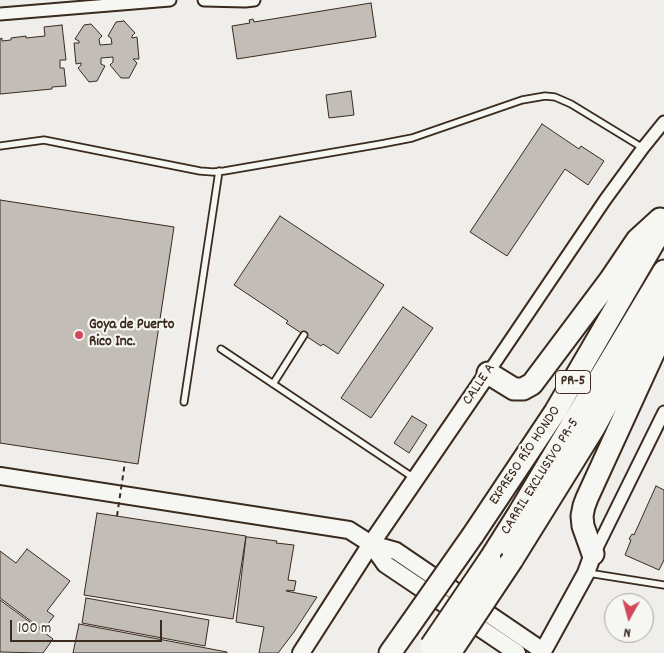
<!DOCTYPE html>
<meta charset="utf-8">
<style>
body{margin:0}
#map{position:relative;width:664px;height:653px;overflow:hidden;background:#efeeea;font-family:Dekko,sans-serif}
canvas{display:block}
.north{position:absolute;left:604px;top:593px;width:50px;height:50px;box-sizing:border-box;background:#f6f6f2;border:1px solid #aba49d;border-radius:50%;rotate:187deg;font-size:14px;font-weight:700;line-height:20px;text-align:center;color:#3b2a1e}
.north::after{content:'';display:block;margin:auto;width:18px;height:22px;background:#d1495b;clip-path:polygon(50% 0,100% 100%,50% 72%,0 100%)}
.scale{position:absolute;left:10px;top:620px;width:152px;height:22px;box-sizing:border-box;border:2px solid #3b2a1e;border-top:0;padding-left:6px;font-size:15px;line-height:18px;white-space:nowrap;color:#3b2a1e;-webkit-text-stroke:4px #f6f6f2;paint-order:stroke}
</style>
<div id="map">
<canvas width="664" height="653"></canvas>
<div class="north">N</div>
<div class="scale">100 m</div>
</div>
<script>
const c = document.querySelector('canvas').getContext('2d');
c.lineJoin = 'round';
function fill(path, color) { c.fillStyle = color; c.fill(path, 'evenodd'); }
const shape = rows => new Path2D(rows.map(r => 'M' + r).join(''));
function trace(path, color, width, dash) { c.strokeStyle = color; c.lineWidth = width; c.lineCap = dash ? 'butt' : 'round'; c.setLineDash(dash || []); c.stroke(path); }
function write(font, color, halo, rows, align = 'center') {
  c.font = font + ' Dekko,sans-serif'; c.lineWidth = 4.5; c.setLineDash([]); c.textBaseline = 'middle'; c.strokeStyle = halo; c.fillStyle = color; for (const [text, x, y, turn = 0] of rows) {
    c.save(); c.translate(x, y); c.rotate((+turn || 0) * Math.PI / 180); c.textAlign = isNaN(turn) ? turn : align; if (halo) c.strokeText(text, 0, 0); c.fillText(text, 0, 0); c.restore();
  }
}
const building = shape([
 [371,3,376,37,237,59,232,26,250,23,249,20,253,19,254,22,371,3],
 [124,21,135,33,132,36,132,38,137,37,139,59,133,59,137,63,129,78,121,78,110,65,113,62,113,57,101,58,101,64,105,66,97,81,89,82,78,68,81,65,81,63,76,64,74,43,79,43,79,41,75,39,84,25,91,24,102,36,99,39,100,45,112,44,111,38,108,36,116,22,124,21],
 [62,25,66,60,60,60,60,68,64,68,66,86,52,87,52,89,0,94,0,39,2,38,2,41,11,40,11,38,26,36,26,38,45,36,44,27,62,25],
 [351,91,354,115,329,118,326,95,351,91],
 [542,124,579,149,581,146,604,161,588,185,565,169,507,256,470,232,542,124],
 [0,200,174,227,138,464,0,443,0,200],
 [280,216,384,285,338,354,323,344,321,346,286,323,288,321,234,285,280,216],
 [403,307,433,328,371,418,341,398,403,307],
 [412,416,427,425,409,453,394,443,412,416],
 [656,486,664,490,664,560,659,570,625,555,631,540,629,539,632,534,634,535,656,486],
 [97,513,246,536,233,619,84,595,97,513],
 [246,537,248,537,277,541,276,543,294,545,288,580,296,581,294,591,287,590,286,591,317,597,294,632,278,653,259,653,264,627,236,622,246,537],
 [27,549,70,581,47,611,54,616,43,630,0,598,0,551,16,563,27,549],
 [86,598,209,620,205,646,82,623,86,598],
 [0,600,53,639,43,653,0,652,0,600],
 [79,624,227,652,227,653,73,653,79,624]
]);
const lane = shape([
 [0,146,44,140,200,171,213,172,224,171,381,144,412,138,522,100,545,96,555,97,571,104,643,148],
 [221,349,414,478],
 [273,384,304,335],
 [184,402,219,171],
 [588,573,664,585]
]);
const street = shape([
 [204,0,245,1,254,0],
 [0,14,170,0],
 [488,373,605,200,643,148,664,122],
 [594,554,664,412]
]);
const secondary = shape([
 [0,476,349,530,371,544,396,551,543,651],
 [371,544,385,564,517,653],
 [301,653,371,544,488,373],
 [542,653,586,573,593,554]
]);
const highway = shape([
 [488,373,514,389,523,389,532,384,610,280,637,240,660,219],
 [473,535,555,412,664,225],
 [593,554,583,526,582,516,584,506,587,498,664,330],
 [490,559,519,513,664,271],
 [512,560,594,428,664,300],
 [390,653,407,629]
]);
const pathBridge = shape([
 [117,516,125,462]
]);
const highwayBridge = shape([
 [407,629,473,535],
 [431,646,490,559],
 [450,653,512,560]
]);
const markers = [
 [79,335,5,"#d1495b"]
];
const shields = [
 [573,382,35]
];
const shieldNames = [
 ["PR-5",573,382]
];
const poiNames = [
 ["Goya de Puerto",89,326],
 ["Rico Inc.",89,343]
];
const streetNames = [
 ["CALLE A",480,385,-56],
 ["EXPRESO RÍO HONDO",526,456,-56],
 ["CARRIL EXCLUSIVO PR-5",541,477,-58]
];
fill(building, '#c2bdb7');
trace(building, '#3b2a1e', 1);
trace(lane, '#3b2a1e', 9);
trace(street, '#3b2a1e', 15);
trace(secondary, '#3b2a1e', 20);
trace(highway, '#3b2a1e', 25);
trace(lane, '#f6f6f2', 5.5);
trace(street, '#f6f6f2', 11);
trace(secondary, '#f6f6f2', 16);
trace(highway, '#f6f6f2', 21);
trace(highwayBridge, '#3b2a1e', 25, []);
trace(pathBridge, '#3b2a1e', 2, [5, 4]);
trace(highwayBridge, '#f6f6f2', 21);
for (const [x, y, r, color] of markers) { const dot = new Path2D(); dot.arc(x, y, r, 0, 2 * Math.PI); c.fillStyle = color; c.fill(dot); trace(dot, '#f6f6f2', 2); }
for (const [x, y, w] of shields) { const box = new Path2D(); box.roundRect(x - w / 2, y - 11.5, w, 23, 4); c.fillStyle = '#f6f6f2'; c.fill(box); trace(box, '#3b2a1e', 1); }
write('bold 14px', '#3b2a1e', null, shieldNames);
write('bold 15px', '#3b2a1e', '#f6f6f2', poiNames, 'left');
write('15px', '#3b2a1e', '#f6f6f2', streetNames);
</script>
